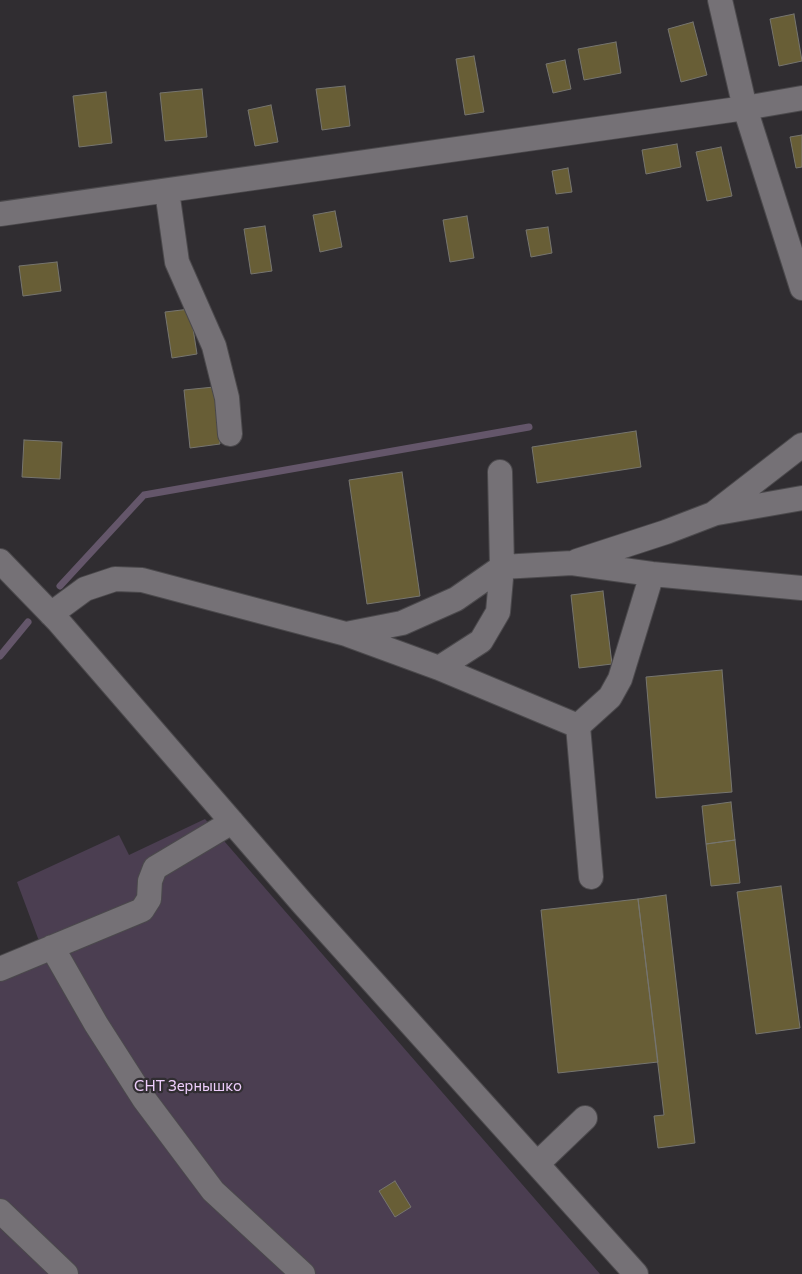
<!DOCTYPE html>
<meta charset="utf-8">
<style>
body{margin:0}
canvas{display:block;background:#302d31}
</style>
<canvas width="802" height="1274"></canvas>
<script>
const c = document.querySelector('canvas').getContext('2d');
c.lineJoin = 'round';
function fill(path, color) { c.fillStyle = color; c.fill(path, 'evenodd'); }
const shape = rows => new Path2D(rows.map(r => 'M' + r).join(''));
function trace(path, color, width, dash) { c.strokeStyle = color; c.lineWidth = width; c.lineCap = dash ? 'butt' : 'round'; c.setLineDash(dash || []); c.stroke(path); }
function write(font, color, halo, rows, align = 'center') {
  c.font = font + ' Commissioner,sans-serif'; c.lineWidth = 4.5; c.setLineDash([]); c.textBaseline = 'middle'; c.strokeStyle = halo; c.fillStyle = color; for (const [text, x, y, turn = 0] of rows) {
    c.save(); c.translate(x, y); c.rotate((+turn || 0) * Math.PI / 180); c.textAlign = isNaN(turn) ? turn : align; if (halo) c.strokeText(text, 0, 0); c.fillText(text, 0, 0); c.restore();
  }
}
const green = shape([
 [205,819,600,1274,0,1274,0,957,39,941,17,882,119,835,129,855]
]);
const stream = shape([
 [60,586,144,495,529,427],
 [0,656,28,622]
]);
const building = shape([
 [794,14,802,61,779,66,770,19,794,14],
 [693,22,707,75,681,82,668,29,693,22],
 [616,42,621,73,584,80,578,49,616,42],
 [474,56,484,112,465,115,456,59,474,56],
 [565,60,571,89,553,93,546,64,565,60],
 [345,86,350,126,322,130,316,89,345,86],
 [202,89,207,137,165,141,160,93,202,89],
 [106,92,112,143,79,147,73,96,106,92],
 [271,105,278,142,255,146,248,110,271,105],
 [802,135,802,167,796,168,790,137,802,135],
 [677,144,681,167,646,174,642,150,677,144],
 [721,147,732,196,707,201,696,152,721,147],
 [568,168,572,192,556,194,552,171,568,168],
 [335,211,342,247,320,252,313,215,335,211],
 [467,216,474,258,450,262,443,220,467,216],
 [265,226,272,271,251,274,244,229,265,226],
 [548,227,552,253,531,257,526,230,548,227],
 [57,262,61,291,23,296,19,266,57,262],
 [190,309,197,354,172,358,165,312,190,309],
 [214,387,220,444,190,448,184,390,214,387],
 [636,431,641,467,537,483,532,447,636,431],
 [24,440,62,442,60,479,22,477,24,440],
 [402,472,420,596,367,604,349,480,402,472],
 [603,591,612,664,579,668,571,595,603,591],
 [722,670,732,792,656,798,646,677,722,670],
 [731,802,735,840,706,844,702,806,731,802],
 [735,840,740,883,711,886,706,844,735,840],
 [781,886,800,1028,756,1034,737,892,781,886],
 [666,895,695,1143,658,1148,654,1116,664,1115,638,899,666,895],
 [638,899,658,1062,558,1073,541,910,638,899],
 [395,1181,411,1207,395,1217,379,1191,395,1181]
]);
const minor = shape([
 [720,0,745,108,802,288],
 [167,191,177,262,214,346,227,398,230,434],
 [0,214,745,108,802,98],
 [717,513,802,498],
 [0,561,58,621,303,904,636,1274],
 [577,561,666,532,713,514,802,445],
 [51,614,85,589,115,579,142,580,346,634,439,668,578,726],
 [346,634,402,623,456,599,502,567,500,472],
 [439,668,481,641,498,612,502,567,572,563,652,574,802,588],
 [578,726,610,697,620,679,652,574],
 [578,726,591,877],
 [52,947,96,1024,144,1099,213,1191,303,1274],
 [0,969,142,910,149,899,150,881,155,868,232,822],
 [537,1164,585,1118],
 [0,1211,66,1274]
]);
const parkNames = [
 ["СНТ Зернышко",188,1086]
];
fill(green, '#4b3e51');
trace(stream, '#64566a', 7);
fill(building, '#685e36');
trace(building, '#76756f', 1);
trace(minor, '#4b494c', 26);
trace(minor, '#757176', 24);
write('15px', '#eecefc', '#302d31', parkNames);
</script>
